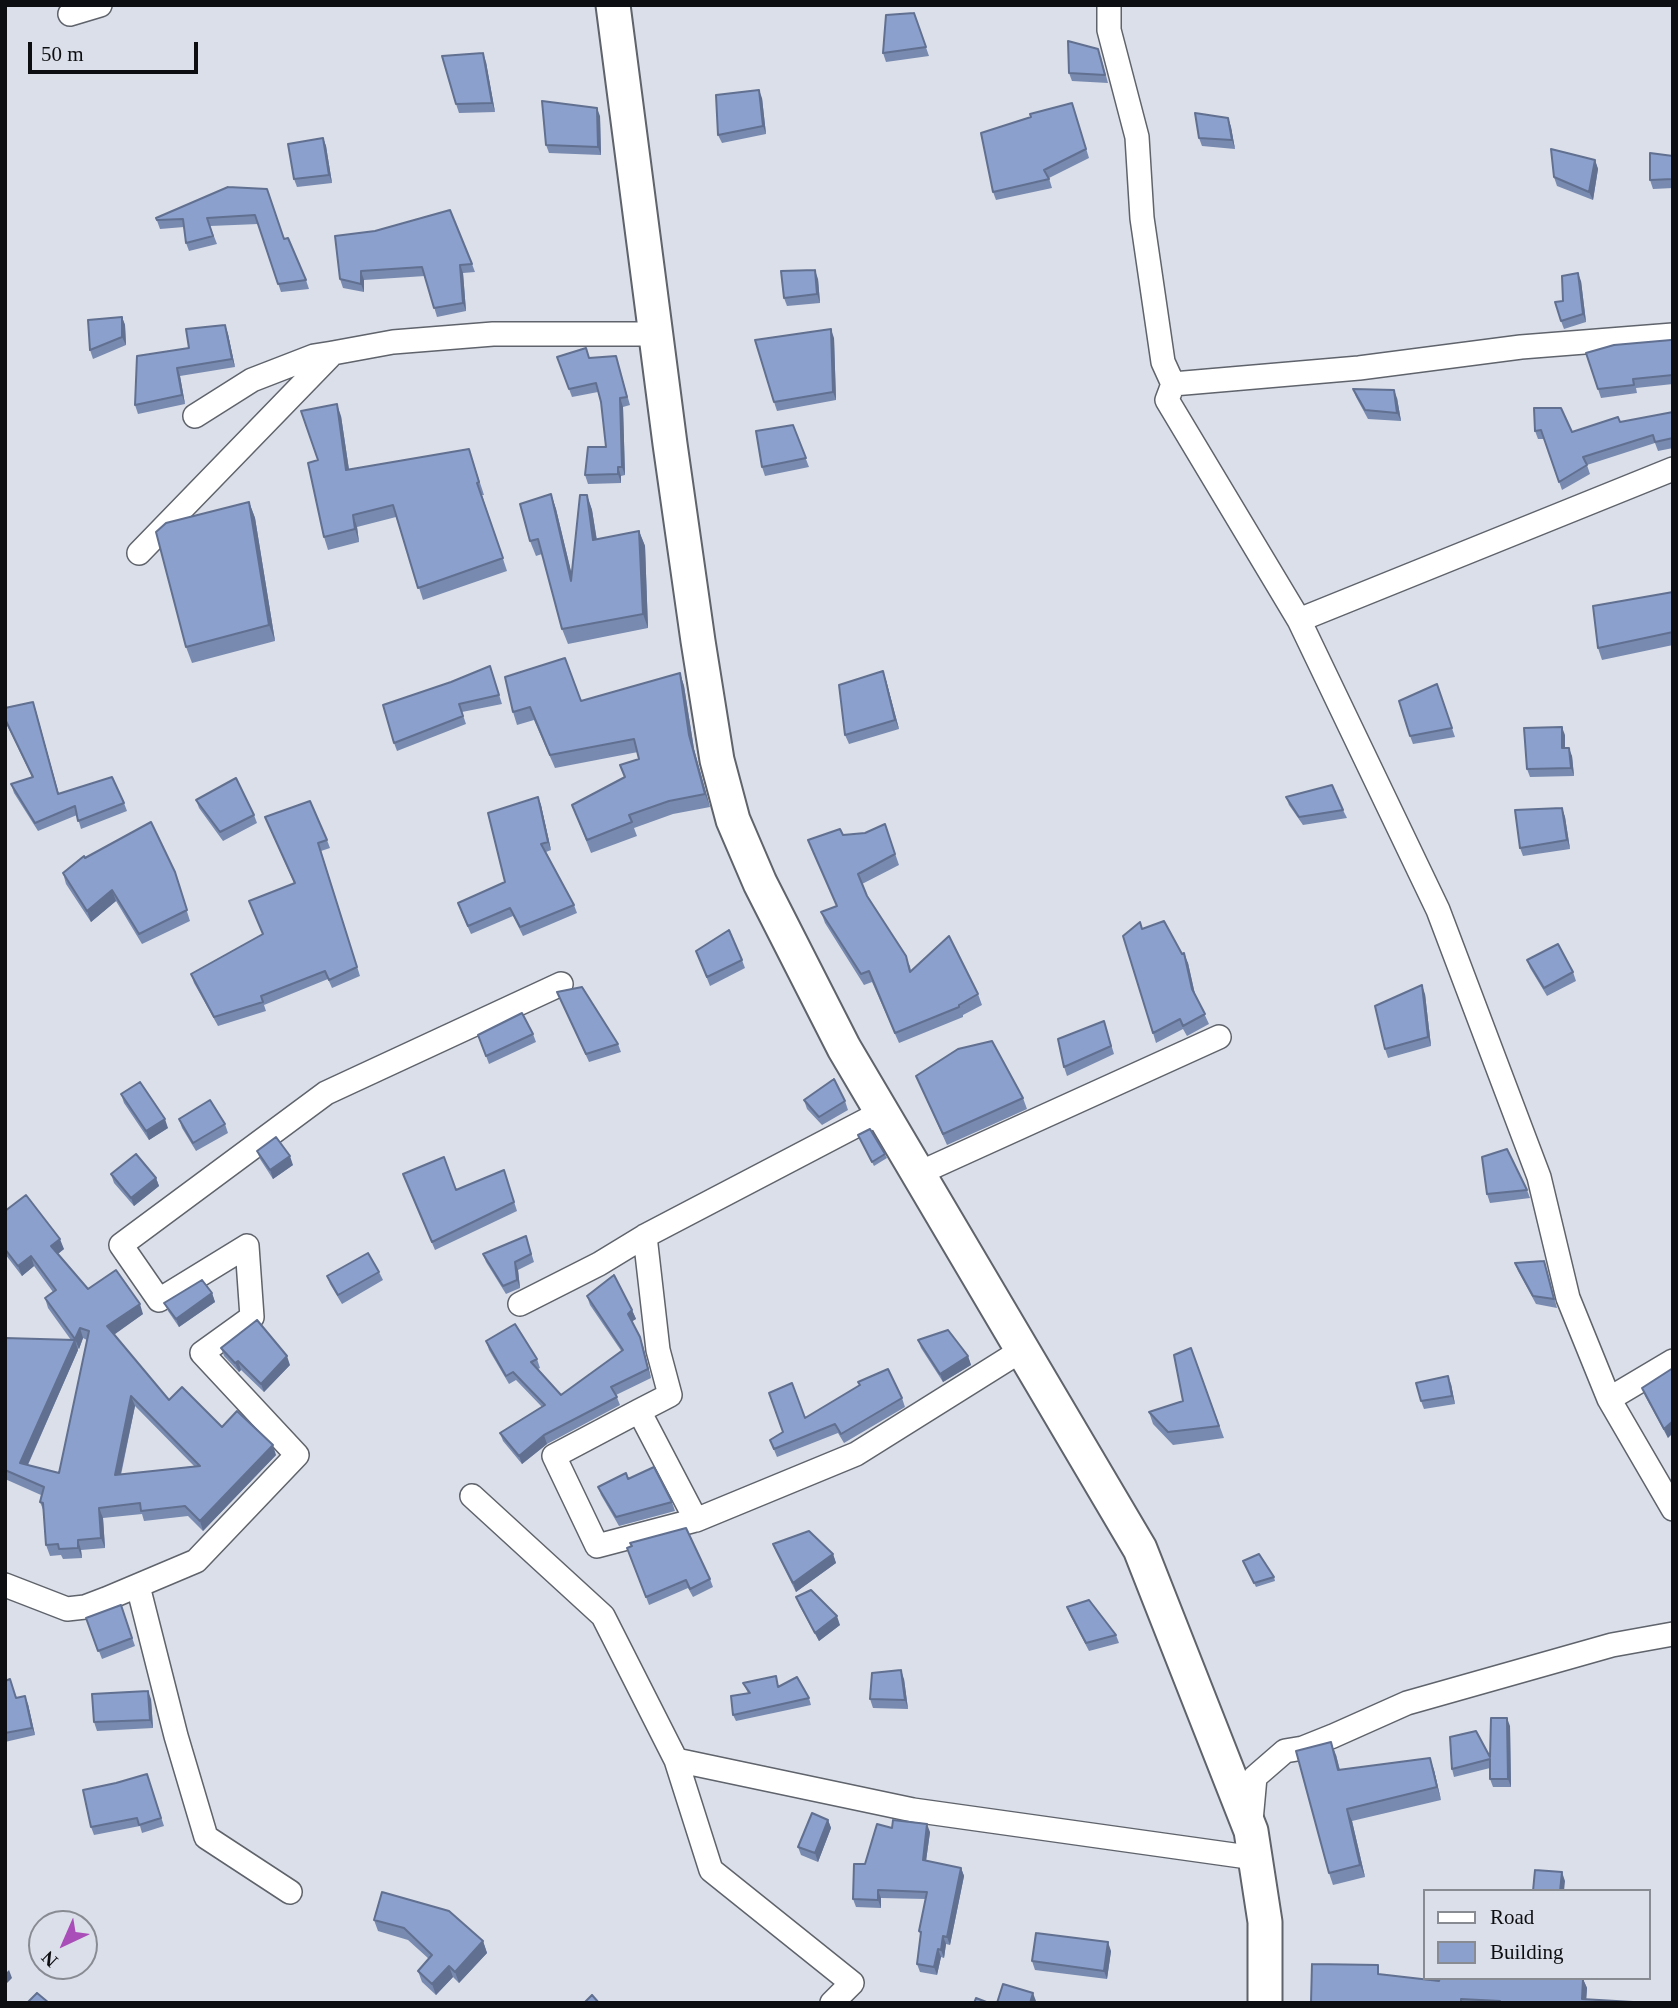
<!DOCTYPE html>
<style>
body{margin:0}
#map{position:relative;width:1678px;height:2008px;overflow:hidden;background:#dbdfe9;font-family:Georgia,serif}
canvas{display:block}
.frame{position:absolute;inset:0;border:7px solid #0d0e11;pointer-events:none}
.legend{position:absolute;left:1423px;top:1889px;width:228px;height:91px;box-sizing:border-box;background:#dbdfe9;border:2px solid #898b93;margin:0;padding:9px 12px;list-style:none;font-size:21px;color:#0d0e11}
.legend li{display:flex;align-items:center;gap:14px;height:35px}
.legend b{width:35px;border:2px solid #898b93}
.north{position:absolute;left:28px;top:1910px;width:70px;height:70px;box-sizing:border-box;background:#dbdfe9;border:2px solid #898b93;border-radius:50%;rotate:224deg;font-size:19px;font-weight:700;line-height:28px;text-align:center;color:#0d0e11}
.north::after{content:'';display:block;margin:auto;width:24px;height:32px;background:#a94eb9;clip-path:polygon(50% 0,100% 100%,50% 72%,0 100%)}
.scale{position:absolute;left:28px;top:42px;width:170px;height:32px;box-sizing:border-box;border:4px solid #0d0e11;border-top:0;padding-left:9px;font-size:21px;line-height:24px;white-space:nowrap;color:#0d0e11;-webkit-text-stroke:5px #dbdfe9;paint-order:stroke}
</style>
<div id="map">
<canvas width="1678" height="2008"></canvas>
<div class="frame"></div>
<ul class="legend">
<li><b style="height:9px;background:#fff"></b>Road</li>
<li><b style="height:19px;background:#8ba0cd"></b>Building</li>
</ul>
<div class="north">N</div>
<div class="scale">50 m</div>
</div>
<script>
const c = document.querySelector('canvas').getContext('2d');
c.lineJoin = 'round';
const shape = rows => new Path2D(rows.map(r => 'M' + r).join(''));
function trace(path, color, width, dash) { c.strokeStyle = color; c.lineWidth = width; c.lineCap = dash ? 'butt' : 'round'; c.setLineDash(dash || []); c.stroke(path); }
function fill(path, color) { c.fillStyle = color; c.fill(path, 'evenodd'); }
const street = shape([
 [1109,5,1109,30,1137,137,1142,218,1163,362,1173,384,1167,400,1299,620,1438,910,1539,1177,1568,1298,1609,1399,1673,1509],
 [70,14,100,5],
 [1173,384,1359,368,1521,347,1673,335],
 [195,416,252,380,314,356,333,353,393,342,493,334,656,334],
 [139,553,333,353],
 [1299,620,1673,469],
 [916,1169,926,1170,1219,1037],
 [520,1304,599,1264,645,1236,882,1112],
 [1609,1399,1673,1361],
 [639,1411,696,1520,597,1546,554,1456,639,1411,670,1395,658,1350,645,1236],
 [472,1496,603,1616,676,1760,913,1810,1255,1858],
 [696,1520,856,1454,1022,1350],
 [5,1585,67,1609,85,1607,106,1599,196,1561,297,1455,202,1353,252,1317,247,1246,159,1300,121,1245,326,1093,561,984],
 [138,1586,176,1736,206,1837,290,1892],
 [676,1760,711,1870,852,1983,832,2003],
 [1251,1821,1255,1777,1285,1751,1303,1748,1333,1736,1407,1703,1612,1645,1673,1634]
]);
const secondary = shape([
 [613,5,670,444,698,641,717,760,733,820,760,883,844,1048,1140,1549,1251,1831,1265,1922,1265,2003]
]);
const wall = shape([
 [914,13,929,56,886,62,883,53],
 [1101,57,1108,83,1072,81,1069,73],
 [486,62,495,112,459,113,456,104],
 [762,98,766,134,722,143,718,135],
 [1072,103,1089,158,1049,178,1052,188,996,200,993,192],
 [600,116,601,155,549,153,546,145],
 [1228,118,1231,127,1235,149,1202,146,1199,138],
 [323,138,326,146,332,183,297,187,294,179],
 [1673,156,1673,188,1653,189,1650,180],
 [1595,160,1598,169,1593,200,1557,186,1554,177],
 [228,187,284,238,306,280,309,289,281,292,258,224,210,226,217,244,189,251,186,243,184,227,160,229,156,218],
 [335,236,472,264,475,272,463,273,466,311,437,317,425,276,364,280,364,292,343,288,340,279],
 [818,279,820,303,787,306,784,298],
 [1581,281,1586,322,1564,329,1561,321,1563,301],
 [122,317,125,325,126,345,93,359,90,350],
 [225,325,228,334,235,367,180,376,185,404,138,414,135,405,189,348],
 [834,338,836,400,777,411,774,402],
 [1671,340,1673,340,1673,384,1636,388,1637,393,1601,398,1586,353],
 [616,356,630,405,623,407,625,475,621,476,621,483,588,484,585,475,606,447,601,402,598,392,572,397,557,357,590,358],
 [1353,389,1397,398,1401,421,1368,419,1356,397],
 [1534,408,1572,432,1673,412,1673,448,1658,451,1655,443,1587,465,1590,474,1562,490,1544,439,1538,439,1535,431],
 [341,416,349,470,469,449,484,495,482,495,507,571,423,600,396,517,357,527,359,542,328,550,324,537,318,460],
 [793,425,809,467,765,476,762,467],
 [551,494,556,509,572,576,587,495,592,510,597,540,639,531,645,546,648,628,568,644,562,629,542,554,536,556,530,541],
 [249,502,255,518,275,641,192,663,186,647],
 [1673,592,1673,645,1602,660,1598,648],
 [490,666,502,704,462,712,466,724,397,751,394,743,451,682],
 [680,673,684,686,694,749,710,807,673,814,634,828,637,836,591,853,572,805,625,777,639,759,638,752,555,768,534,720,517,725,513,712,505,677,581,701],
 [886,680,899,729,849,744,845,735],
 [1437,684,1455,737,1413,744,1410,736],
 [33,702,59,794,124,803,127,811,81,829,77,815,38,831,14,793,11,784,32,777,5,721,5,708],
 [1565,735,1565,748,1572,756,1574,776,1530,777,1527,769],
 [538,797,541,805,551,850,546,852,574,905,577,913,523,936,513,916,471,934,461,912,505,882],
 [1286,797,1343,810,1347,818,1303,825,1289,805],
 [196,800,254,815,257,823,223,841,199,808],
 [1562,808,1565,817,1570,849,1523,856,1520,848],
 [265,817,327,840,330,848,321,851,360,976,332,988,328,979,264,1005,266,1011,218,1026,194,983,191,974,263,935,294,883],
 [885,824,899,865,862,884,867,896,910,966,911,971,978,994,982,1005,963,1015,963,1017,899,1043,872,982,864,985,825,923,821,912,837,906,808,840,865,833],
 [85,858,178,883,190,921,142,944,116,901,91,922,66,884,63,873],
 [1142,929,1182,954,1188,963,1195,994,1209,1024,1187,1036,1183,1029,1156,1043,1153,1033],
 [696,951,742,960,745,968,710,986],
 [1527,960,1573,972,1576,981,1547,996,1530,968],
 [557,992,618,1044,621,1052,589,1062],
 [1425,994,1431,1046,1388,1058,1385,1049],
 [1104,1021,1114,1054,1067,1076,1064,1067],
 [533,1034,536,1042,489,1064,478,1035],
 [916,1076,1023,1098,1027,1109,947,1145],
 [121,1094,168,1128,149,1140,124,1103],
 [804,1100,845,1101,848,1110,822,1125,807,1109],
 [179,1119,225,1124,228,1133,196,1151,182,1128],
 [858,1135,885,1154,887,1158,874,1166],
 [257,1151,293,1165,273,1179,260,1159],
 [504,1170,517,1211,435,1250,406,1182,456,1190],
 [111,1174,156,1178,159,1186,134,1206,114,1183],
 [1527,1190,1530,1198,1490,1203,1487,1194],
 [5,1211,64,1249,58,1254,88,1289,143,1314,114,1334,169,1400,276,1455,203,1531,188,1516,144,1521,142,1514,103,1518,105,1548,81,1550,82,1558,63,1559,61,1555,50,1556,46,1545,44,1512,40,1502,41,1495,5,1479,5,1338,71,1340,48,1308,45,1298,53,1292,34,1266,22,1276,5,1254],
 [83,1338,87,1340,59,1473,28,1465,78,1350,78,1348,79,1349],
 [135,1406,194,1466,121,1475],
 [526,1236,534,1262,518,1270,520,1288,506,1294,486,1262,483,1254],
 [1515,1263,1547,1270,1557,1308,1536,1304,1518,1271],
 [379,1272,383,1280,342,1304,330,1284,327,1276],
 [212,1293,215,1302,179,1327,168,1311,164,1303],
 [587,1296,632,1310,636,1319,632,1321,643,1346,651,1378,616,1395,620,1405,547,1444,522,1464,503,1441,500,1433,542,1407,516,1380,509,1384,489,1350,486,1341,537,1359,540,1368,538,1369,561,1395,622,1352,590,1305],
 [918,1340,968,1356,971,1365,943,1382,921,1348],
 [221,1348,290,1365,264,1392,241,1370,239,1372,224,1356],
 [1191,1348,1224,1438,1173,1445,1153,1424,1149,1412,1183,1401],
 [1673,1368,1668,1438,1645,1396,1642,1388],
 [1451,1384,1455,1404,1424,1409,1421,1401],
 [902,1398,905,1407,844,1443,838,1433,777,1457,770,1440,805,1418],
 [628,1479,672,1502,675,1511,619,1526,601,1495,598,1487],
 [630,1543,710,1579,713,1587,693,1597,688,1588,649,1605,627,1548,632,1546],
 [773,1544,833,1554,836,1563,796,1592,776,1552],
 [1243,1561,1274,1577,1275,1581,1256,1587],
 [796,1597,840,1625,819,1641,799,1605],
 [121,1605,135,1646,102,1659,86,1618],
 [1067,1607,1116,1635,1119,1643,1089,1651,1070,1615],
 [904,1679,908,1709,873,1708,870,1699],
 [5,1681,17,1698,28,1704,35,1735,5,1742],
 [743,1683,779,1686,809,1698,811,1705,736,1721,733,1715,748,1693],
 [151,1699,153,1728,97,1731,94,1722],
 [1510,1726,1511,1787,1493,1787,1490,1779,1490,1768,1454,1777,1452,1769,1490,1757],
 [1336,1755,1340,1770,1434,1770,1441,1800,1352,1821,1365,1877,1333,1885,1329,1873],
 [147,1774,164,1826,142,1833,140,1826,94,1835,91,1827,116,1783],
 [828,1820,831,1828,818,1862,801,1855,798,1847],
 [892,1828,930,1832,926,1861,961,1868,964,1876,950,1945,946,1944,944,1958,941,1957,937,1975,920,1972,917,1964,921,1936,919,1931,926,1899,881,1898,881,1908,856,1907,853,1899,865,1864],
 [374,1920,483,1941,487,1953,459,1983,453,1977,436,1995,422,1982,418,1971,429,1959,408,1940,378,1931],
 [1111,1951,1107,1979,1035,1970,1032,1961],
 [1382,1975,1439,1981,1583,1979,1587,1988,1586,2000,1650,2003,1311,2003]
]);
const shadedWall = shape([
 [483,53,486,62,495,112,492,103],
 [759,90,762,98,766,134,763,126],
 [597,108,600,116,601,155,598,147],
 [1228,118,1231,127,1235,149,1232,140],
 [323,138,326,146,332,183,329,175],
 [1595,160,1598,169,1593,200,1589,192],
 [460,265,463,273,466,311,463,303],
 [815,270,818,279,820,303,817,294],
 [361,271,364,280,364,292,361,284],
 [1578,273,1581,281,1586,322,1583,314],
 [122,317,125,325,126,345,122,337],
 [225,325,228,334,235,367,232,359],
 [831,329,834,338,836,400,833,392],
 [177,368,180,376,185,404,182,395],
 [1394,390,1397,398,1401,421,1397,413],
 [620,398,623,407,625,475,622,467],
 [337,404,341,416,351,483,346,470],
 [618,467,621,476,621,483,618,474],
 [551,494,556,509,577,596,571,581],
 [587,495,592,510,599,555,593,540],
 [249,502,255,518,275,641,269,625],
 [353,515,357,527,359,542,355,529],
 [639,531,645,546,648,628,643,614],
 [883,671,886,680,899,729,895,720],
 [680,673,684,686,694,749,710,807,705,794,689,735],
 [33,702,36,711,61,803,58,794],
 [1562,727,1565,735,1565,756,1562,748],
 [1569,748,1572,756,1574,776,1571,768],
 [538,797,541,805,551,850,548,842],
 [1562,808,1565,817,1570,849,1567,840],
 [112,890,116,901,91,922,87,911],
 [1184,953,1188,963,1196,999,1192,989],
 [1422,985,1425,994,1431,1046,1428,1037],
 [165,1119,168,1128,149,1140,146,1131],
 [290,1156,293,1165,273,1179,270,1170],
 [156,1178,159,1186,134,1206,131,1198],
 [60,1239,64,1249,55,1256,51,1246],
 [31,1256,34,1266,22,1276,18,1266],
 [515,1262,518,1270,520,1288,517,1280],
 [212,1293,215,1302,179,1327,176,1319],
 [140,1304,143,1314,111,1337,107,1326],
 [632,1310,636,1319,631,1322,628,1314],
 [80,1328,83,1338,79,1349,75,1339],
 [640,1337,643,1346,651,1378,648,1369],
 [75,1340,78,1350,24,1473,20,1463],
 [287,1356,290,1365,264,1392,261,1384],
 [968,1356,971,1365,943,1382,940,1374],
 [238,1361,241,1370,239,1372,235,1363],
 [1448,1376,1451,1384,1455,1404,1452,1396],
 [131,1396,135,1406,118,1486,115,1475],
 [1673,1421,1673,1433,1668,1438,1664,1429],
 [544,1435,547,1444,522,1464,519,1456],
 [273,1445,276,1455,203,1531,200,1521],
 [99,1508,103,1518,105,1548,101,1538],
 [78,1540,81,1550,82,1558,78,1548],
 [833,1554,836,1563,796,1592,793,1583],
 [837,1616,840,1625,819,1641,815,1633],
 [901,1670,904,1679,908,1709,905,1700],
 [148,1691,151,1699,153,1728,150,1720],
 [25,1696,28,1704,35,1735,32,1728],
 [1507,1718,1510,1726,1511,1787,1508,1779],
 [1331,1742,1336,1755,1343,1783,1338,1770],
 [1430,1758,1434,1770,1441,1800,1437,1787],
 [1347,1809,1352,1821,1365,1877,1360,1865],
 [828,1820,831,1828,818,1862,815,1853],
 [927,1824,930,1832,925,1868,923,1860],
 [961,1868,964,1876,950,1945,947,1937],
 [1562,1872,1565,1881,1564,1891,1560,1891],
 [878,1890,881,1898,881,1908,878,1900],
 [943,1936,946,1944,944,1958,941,1950],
 [483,1941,487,1953,459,1983,455,1972],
 [1108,1942,1111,1951,1107,1979,1104,1971],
 [938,1949,941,1957,937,1975,934,1967],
 [449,1966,453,1977,436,1995,432,1984],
 [9,1970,12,1978,5,1985,5,1974],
 [1583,1979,1587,1988,1586,2003,1582,1999],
 [1033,1993,1036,2001,1035,2003,1030,2003]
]);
const building = shape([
 [914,13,926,47,883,53,886,15,914,13],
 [1068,41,1098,49,1105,75,1069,73,1068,41],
 [483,53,492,103,456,104,442,56,483,53],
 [759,90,763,126,718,135,716,95,759,90],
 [542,101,597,108,598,147,546,145,542,101],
 [1072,103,1086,149,1044,170,1049,179,993,192,981,133,1031,117,1030,114,1072,103],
 [1195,113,1228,118,1232,140,1199,138,1195,113],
 [323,138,329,175,294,179,288,144,323,138],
 [1551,149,1595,160,1589,192,1554,177,1551,149],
 [1650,153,1673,156,1673,179,1650,180,1650,153],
 [228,187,267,189,284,239,288,238,306,280,278,284,255,215,207,218,213,236,186,243,183,219,157,220,156,218,228,187],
 [450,210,472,264,460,265,463,303,434,308,422,267,361,271,361,284,340,279,335,236,375,231,450,210],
 [815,270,817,294,784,298,781,271,815,270],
 [1578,273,1583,314,1561,321,1555,302,1563,301,1562,276,1578,273],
 [122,317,122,337,90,350,88,320,122,317],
 [225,325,232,359,177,368,182,395,135,405,137,356,189,348,186,329,225,325],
 [831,329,833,392,774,402,755,340,831,329],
 [1671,340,1673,340,1673,375,1633,379,1634,385,1598,389,1586,353,1614,345,1671,340],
 [586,348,589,358,616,356,627,397,620,398,622,467,618,467,618,474,585,475,588,447,606,447,601,402,596,383,569,389,557,357,586,348],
 [1353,389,1394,390,1397,413,1365,410,1353,389],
 [337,404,346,470,469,449,479,482,477,483,503,558,418,588,393,505,353,515,355,529,324,537,308,463,318,460,301,411,337,404],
 [1534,408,1561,408,1572,432,1618,417,1620,422,1673,412,1673,438,1655,442,1653,435,1583,457,1587,465,1559,482,1541,430,1535,431,1534,408],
 [793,425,806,458,762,467,756,431,793,425],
 [551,494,571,581,580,495,587,495,593,540,639,531,643,614,562,629,538,539,530,541,520,504,551,494],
 [249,502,269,625,186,647,156,532,166,523,249,502],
 [1673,592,1673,632,1598,648,1593,606,1673,592],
 [565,658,581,701,680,673,689,735,705,794,669,801,629,815,632,822,587,840,572,805,625,777,620,765,639,759,634,739,550,755,530,707,513,712,505,677,565,658],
 [490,666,499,695,459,704,463,716,394,743,383,705,451,682,490,666],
 [883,671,895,720,845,735,839,685,883,671],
 [1437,684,1452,728,1410,736,1399,701,1437,684],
 [33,702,58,794,112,777,124,803,78,821,75,806,35,823,11,784,33,777,5,719,5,708,33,702],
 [1562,727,1562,748,1569,748,1571,768,1527,769,1524,728,1562,727],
 [236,778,254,815,220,832,196,800,236,778],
 [1332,785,1343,810,1299,817,1286,797,1332,785],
 [538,797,548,842,541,844,574,905,520,927,510,908,468,926,458,903,505,882,488,813,538,797],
 [310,801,327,840,318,843,357,967,329,980,325,971,261,996,263,1002,214,1017,191,974,263,934,249,901,295,883,265,817,310,801],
 [1562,808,1567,840,1520,848,1515,810,1562,808],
 [151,822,175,872,187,910,139,934,112,890,87,911,63,873,84,856,85,858,151,822],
 [885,824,895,854,858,874,867,896,906,956,910,972,949,936,978,994,959,1005,959,1007,895,1033,869,971,861,974,821,912,837,906,808,840,840,829,843,835,865,833,885,824],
 [1164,921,1182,954,1184,953,1192,989,1205,1014,1183,1026,1180,1019,1153,1033,1123,936,1140,922,1142,929,1164,921],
 [729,930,742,960,707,977,696,951,729,930],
 [1558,944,1573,972,1544,988,1527,960,1558,944],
 [1422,985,1428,1037,1385,1049,1375,1006,1422,985],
 [582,987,618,1044,586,1054,557,992,582,987],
 [522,1013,533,1034,486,1056,478,1035,522,1013],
 [1104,1021,1111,1046,1064,1067,1058,1039,1104,1021],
 [992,1041,1023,1098,943,1134,916,1076,958,1049,992,1041],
 [834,1079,845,1101,819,1117,804,1100,834,1079],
 [140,1082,165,1119,146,1131,121,1094,140,1082],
 [210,1100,225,1124,193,1143,179,1119,210,1100],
 [870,1129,885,1154,872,1162,858,1135,870,1129],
 [276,1137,290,1156,270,1170,257,1151,276,1137],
 [1507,1149,1527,1190,1487,1194,1482,1157,1507,1149],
 [136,1154,156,1178,131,1198,111,1174,136,1154],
 [444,1157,456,1190,504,1170,514,1202,432,1242,403,1174,444,1157],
 [26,1195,60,1239,51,1246,88,1289,116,1270,140,1304,107,1326,169,1400,182,1387,222,1427,237,1411,273,1445,200,1521,185,1506,141,1511,140,1503,99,1508,101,1538,78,1540,78,1548,59,1549,58,1544,46,1545,43,1503,40,1502,44,1487,5,1470,5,1338,75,1340,20,1463,59,1473,89,1331,80,1328,75,1339,45,1298,56,1290,31,1256,18,1266,5,1249,5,1211,26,1195],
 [131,1396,200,1466,115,1475,131,1396],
 [526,1236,531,1254,515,1262,517,1280,503,1286,483,1254,526,1236],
 [368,1253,379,1272,338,1295,327,1276,368,1253],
 [1544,1261,1554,1299,1533,1296,1515,1263,1544,1261],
 [614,1275,632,1310,628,1314,640,1337,648,1369,611,1387,617,1397,544,1435,519,1456,500,1433,545,1405,513,1372,506,1376,486,1341,515,1324,537,1359,531,1362,561,1395,623,1350,587,1296,614,1275],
 [202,1280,212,1293,176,1319,164,1303,202,1280],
 [257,1320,287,1356,261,1384,238,1361,235,1363,221,1348,257,1320],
 [948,1330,968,1356,940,1374,918,1340,948,1330],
 [1191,1348,1219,1426,1168,1432,1149,1412,1183,1401,1174,1355,1191,1348],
 [1673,1368,1673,1421,1664,1429,1642,1388,1673,1368],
 [888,1369,902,1398,841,1434,835,1424,774,1449,770,1440,783,1432,769,1393,792,1383,805,1418,860,1385,858,1382,888,1369],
 [1448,1376,1452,1396,1421,1401,1416,1383,1448,1376],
 [654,1467,672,1502,616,1517,598,1487,626,1473,628,1479,654,1467],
 [686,1528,710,1579,690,1589,686,1580,646,1597,627,1548,632,1546,630,1543,686,1528],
 [809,1531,833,1554,793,1583,773,1544,809,1531],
 [1259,1554,1274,1577,1254,1583,1243,1561,1259,1554],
 [811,1590,837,1616,815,1633,796,1597,811,1590],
 [1089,1600,1116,1635,1086,1643,1067,1607,1089,1600],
 [121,1605,132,1638,98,1651,86,1618,121,1605],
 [901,1670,905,1700,870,1699,872,1673,901,1670],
 [776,1676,778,1687,797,1677,809,1698,733,1715,731,1696,750,1693,743,1683,776,1676],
 [10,1679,16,1698,25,1696,32,1728,5,1733,5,1681,10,1679],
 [148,1691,150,1720,94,1722,92,1694,148,1691],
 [1491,1718,1507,1718,1508,1779,1490,1779,1490,1759,1452,1769,1450,1737,1476,1731,1490,1757,1491,1718],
 [1331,1742,1338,1770,1430,1758,1437,1787,1347,1809,1360,1865,1329,1873,1296,1751,1331,1742],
 [147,1774,161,1818,139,1825,137,1818,91,1827,83,1790,116,1783,147,1774],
 [812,1813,828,1820,815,1853,798,1847,812,1813],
 [893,1820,927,1824,923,1860,961,1868,947,1937,943,1936,941,1950,938,1949,934,1967,917,1964,921,1932,919,1931,927,1892,878,1890,878,1900,853,1899,854,1864,865,1864,877,1824,892,1828,893,1820],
 [1535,1870,1562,1872,1560,1891,1533,1891,1535,1870],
 [382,1892,449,1911,483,1941,455,1972,449,1966,432,1984,418,1971,432,1955,404,1928,374,1920,382,1892],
 [1036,1933,1108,1942,1104,1971,1032,1961,1036,1933],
 [1312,1964,1378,1965,1378,1974,1439,1981,1440,1978,1583,1979,1582,1999,1650,2003,1500,2003,1500,2001,1461,1999,1461,2003,1311,2003,1312,1964],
 [1003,1984,1033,1993,1030,2003,997,2003,1003,1984],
 [37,1993,49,2003,27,2003,37,1993],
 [592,1995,599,2003,584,2003,592,1995],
 [976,1998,989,2003,974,2003,976,1998]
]);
trace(street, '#5f636b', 26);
trace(secondary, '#5f636b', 37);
trace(street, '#fff', 23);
trace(secondary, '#fff', 33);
fill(wall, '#788ab0');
fill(shadedWall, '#617090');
fill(building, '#8ba0cd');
trace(building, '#617090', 2);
</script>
